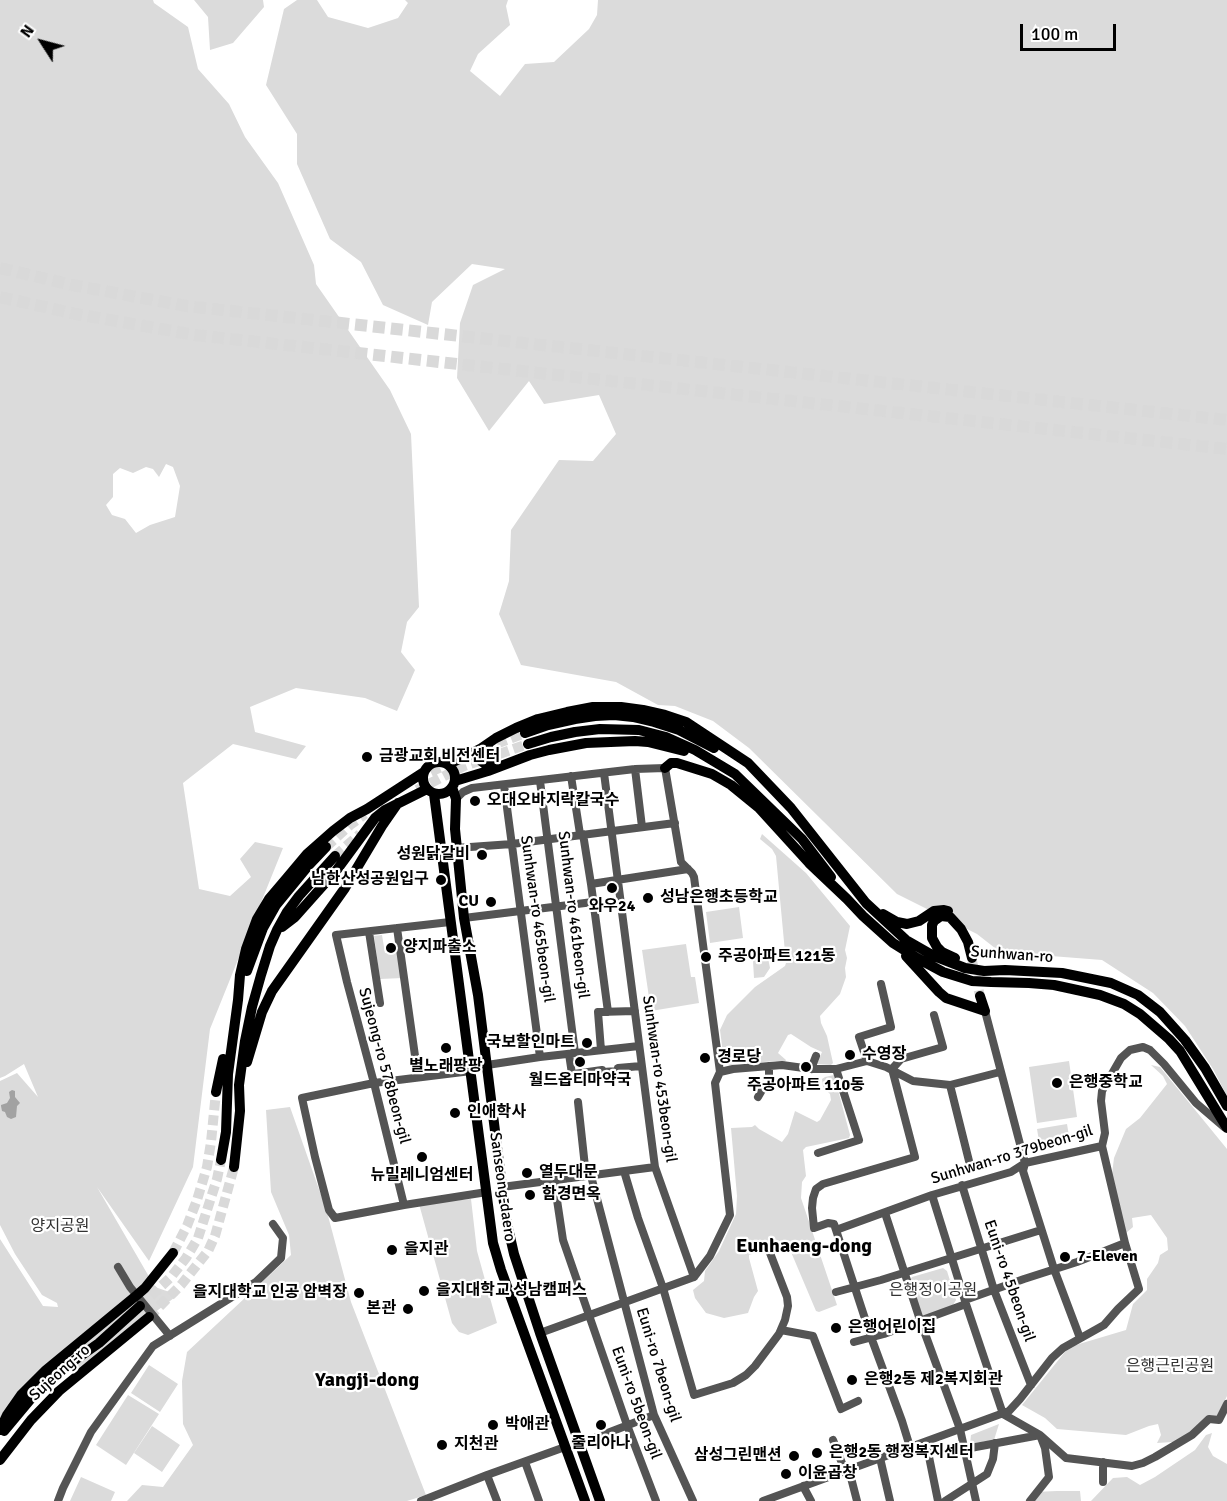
<!DOCTYPE html>
<meta charset="utf-8">
<style>
body{margin:0}
#map{position:relative;width:1227px;height:1501px;overflow:hidden;background:#fff;font-family:Signika,sans-serif}
canvas{display:block}
.north{position:absolute;left:12px;top:12px;width:60px;height:60px;-webkit-text-stroke:4px #fff;paint-order:stroke;rotate:306deg;font-size:16px;font-weight:700;line-height:24px;text-align:center;color:#000}
.north::after{content:'';display:block;margin:auto;width:21px;height:27px;background:#000;clip-path:polygon(50% 0,100% 100%,50% 72%,0 100%)}
.scale{position:absolute;left:1020px;top:24px;width:96px;height:27px;box-sizing:border-box;border:3px solid #000;border-top:0;padding-left:8px;font-size:18px;line-height:21px;white-space:nowrap;color:#000;-webkit-text-stroke:4px #fff;paint-order:stroke}
</style>
<div id="map">
<canvas width="1227" height="1501"></canvas>
<div class="north">N</div>
<div class="scale">100 m</div>
</div>
<script>
const c = document.querySelector('canvas').getContext('2d');
c.lineJoin = 'round';
function fill(path, color) { c.fillStyle = color; c.fill(path, 'evenodd'); }
const shape = rows => new Path2D(rows.map(r => 'M' + r).join(''));
function trace(path, color, width, dash) { c.strokeStyle = color; c.lineWidth = width; c.lineCap = dash ? 'butt' : 'round'; c.setLineDash(dash || []); c.stroke(path); }
function write(font, color, halo, rows, align = 'center') {
  c.font = font + ' Signika,"Noto Sans KR",sans-serif'; c.lineWidth = 4.5; c.setLineDash([]); c.textBaseline = 'middle'; c.strokeStyle = halo; c.fillStyle = color; for (const [text, x, y, turn = 0] of rows) {
    c.save(); c.translate(x, y); c.rotate((+turn || 0) * Math.PI / 180); c.textAlign = isNaN(turn) ? turn : align; if (halo) c.strokeText(text, 0, 0); c.fillText(text, 0, 0); c.restore();
  }
}
const green = shape([
 [0,0,153,0,154,3,188,27,198,69,229,104,245,137,278,183,314,265,316,284,390,390,411,434,419,607,407,622,401,652,415,670,397,711,365,698,296,688,250,707,255,732,306,746,296,759,233,744,183,783,199,889,230,896,251,877,240,859,255,842,283,848,210,1029,193,1167,149,1261,97,1187,155,1287,178,1295,78,1370,75,1360,0,1431,0,1239,43,1306,58,1307,57,1303,42,1295,15,1254,0,1225,0,1081,17,1073,38,1097,24,1064,5,1076,0,1078],
 [166,464,173,467,180,486,175,517,150,525,136,533,125,519,112,515,106,505,113,497,113,474,120,468,133,473,146,467,153,469,159,477],
 [194,0,263,0,264,7,233,43,210,50,208,17],
 [297,0,317,0,328,17,368,28,398,18,408,3,405,0,508,0,506,6,510,25,478,54,470,71,500,96,525,64,554,62,589,29,597,15,598,0,1227,0,1227,1096,1213,1069,1185,1026,1153,993,1102,960,1000,952,977,934,897,894,749,748,713,721,675,706,658,705,616,682,521,665,499,614,509,581,511,530,559,460,593,461,616,434,599,395,544,404,529,381,489,431,457,378,460,323,473,285,505,269,472,264,432,302,428,325,383,305,361,262,330,239,297,164,297,134,266,85,284,9],
 [762,834,806,873,850,926,845,950,847,958,845,968,846,977,840,994,820,1016,821,1023,827,1036,833,1063,831,1065,817,1064,822,1052,811,1047,791,1034,788,1035,778,1053,786,1060,785,1062,775,1061,729,1065,724,1061,720,1030,727,1015,755,987,785,966,786,963,776,856,772,849,760,839],
 [739,907,743,938,710,943,706,912],
 [382,935,385,953,399,952,403,978,380,979,374,936],
 [686,944,691,977,695,977,699,1003,651,1011,642,950],
 [767,953,770,968,764,977,754,978,753,961,758,955],
 [1069,1061,1077,1117,1037,1123,1029,1067],
 [1151,1065,1160,1067,1227,1149,1227,1396,1215,1422,1208,1420,1187,1441,1157,1443,1161,1435,1158,1424,1149,1426,1126,1435,1057,1429,1045,1418,1022,1405,1069,1347,1126,1330,1133,1304,1147,1290,1147,1279,1158,1263,1160,1255,1168,1250,1167,1238,1151,1215,1132,1218,1133,1227,1126,1233,1112,1174,1114,1158,1126,1129,1140,1118,1167,1084,1163,1076],
 [834,1075,850,1135,849,1138,806,1147,803,1150,806,1176,802,1182,801,1198,837,1305,819,1312,816,1311,791,1252,780,1252,774,1247,749,1255,749,1258,758,1291,754,1297,748,1313,724,1318,706,1313,695,1298,693,1290,704,1281,705,1271,719,1251,736,1214,737,1196,731,1128,752,1127,755,1125,759,1129,782,1142,788,1134,795,1111,817,1122,820,1120,831,1100,830,1094,823,1087,822,1079,825,1077],
 [290,1107,327,1212,351,1302,426,1495,407,1501,127,1501,142,1485,163,1487,193,1445,183,1424,182,1381,187,1352,291,1255,289,1235,271,1192,266,1110],
 [1067,1124,1069,1136,1039,1141,1037,1129],
 [471,1199,477,1251,497,1323,468,1335,459,1332,452,1323,419,1204],
 [943,1268,947,1271,956,1300,953,1305,920,1318,909,1282,912,1277],
 [149,1365,178,1384,160,1412,131,1393],
 [128,1395,159,1414,126,1465,96,1445],
 [999,1424,994,1440,970,1444,971,1435],
 [152,1426,180,1445,162,1472,134,1453],
 [1212,1433,1208,1447,1213,1456,1227,1464,1227,1501,1091,1501,1113,1478,1127,1477,1140,1485,1155,1477,1195,1450,1206,1435],
 [81,1477,115,1492,111,1501,70,1501],
 [1057,1491,1080,1491,1081,1501,1035,1501,1034,1492]
]);
const water = shape([
 [12,1090,15,1091,15,1097,20,1103,17,1106,16,1117,11,1119,7,1117,5,1112,2,1111,1,1106,1,1105,7,1103,10,1098,9,1092]
]);
const majorTunnel = shape([
 [483,749,525,733],
 [417,778,452,762],
 [417,790,464,766,528,744],
 [326,847,350,825,365,814],
 [335,856,360,834],
 [972,961,980,996],
 [173,1253,187,1226,197,1200,207,1167,211,1142,216,1092],
 [140,1306,171,1277,186,1258,198,1238,217,1179,221,1160],
 [149,1317,181,1285,208,1251,215,1236,234,1167]
]);
const highwayTunnel = shape([
 [0,268,72,285,186,306,1227,420],
 [0,297,76,314,195,335,1227,449]
]);
const minor = shape([
 [635,769,642,827],
 [604,773,655,1167,694,1277],
 [571,776,580,834],
 [540,781,575,1053],
 [504,785,540,1057],
 [456,799,463,792,472,788,635,769,665,768,681,862,692,873,694,877,720,1072,715,1083,730,1215,710,1256,694,1277],
 [583,834,591,884,608,1012],
 [456,848,512,844,675,823],
 [591,884,688,869],
 [464,918,593,902],
 [397,928,418,1077],
 [369,932,380,1003],
 [985,1011,1025,1163,1023,1171,1054,1269,1080,1338],
 [934,1015,943,1047,901,1059,892,1069,915,1157,823,1184,816,1189,813,1198,812,1208,814,1228,828,1223,834,1224,836,1230,932,1195,1011,1172,1025,1163,1102,1146,1105,1133,1101,1101,1102,1091,1121,1058,1130,1050,1143,1047,1150,1050,1164,1064,1196,1103,1224,1127],
 [601,1050,598,1012,635,1011],
 [569,1054,572,1074],
 [867,1061,859,1037,891,1027,881,984],
 [487,1065,540,1057,639,1046],
 [811,1069,816,1056],
 [471,1071,374,1083,302,1098,315,1157,329,1210,335,1218,404,1205,487,1192],
 [720,1072,733,1069,782,1065,811,1069,836,1069,867,1061,886,1067,913,1081,950,1085,1000,1072],
 [567,1075,602,1070,602,1072,619,1071,618,1068,641,1066],
 [950,1085,969,1161],
 [758,1097,769,1078,769,1066],
 [578,1102,586,1176],
 [818,1153,859,1140,836,1069],
 [624,1171,638,1218,663,1288,694,1395,733,1383,746,1375,755,1366,779,1334,785,1320,788,1306,787,1297,770,1253],
 [591,1176,654,1415,693,1501],
 [554,1180,563,1240,627,1425,656,1501],
 [962,1185,994,1290,1031,1385],
 [502,1187,655,1167],
 [932,1195,966,1304,1003,1414],
 [404,1205,374,1083,347,982,336,935,450,922],
 [885,1213,920,1320,960,1429,976,1501],
 [836,1230,871,1337,902,1421,910,1447],
 [118,1267,130,1287,170,1336],
 [836,1292,881,1280,1041,1230],
 [965,1300,1024,1279,1077,1262,1125,1243,1102,1146],
 [781,1330,813,1336,841,1409,858,1401],
 [540,1333,694,1277],
 [854,1342,884,1334,966,1304],
 [1003,1414,1040,1435,1066,1458,1132,1466,1143,1463,1155,1457,1192,1435,1209,1419,1219,1420,1227,1404],
 [833,1440,845,1471],
 [926,1442,938,1501],
 [579,1444,654,1415],
 [965,1449,1040,1435,1045,1448,1049,1477,1030,1501],
 [880,1458,890,1501],
 [525,1462,539,1501],
 [849,1470,857,1501],
 [487,1475,497,1501],
 [1103,1482,1103,1462],
 [803,1486,811,1501],
 [58,1501,63,1488,91,1432,153,1346,256,1282,281,1258,283,1238,273,1224],
 [421,1501,487,1475,565,1447],
 [763,1501,1009,1411,1020,1399,1052,1358,1063,1348,1104,1325,1118,1309,1139,1289,1125,1243],
 [945,1501,987,1474,993,1459,995,1443]
]);
const major = shape([
 [525,733,548,725,575,719,595,716,614,715,633,717,654,722,679,730,714,748],
 [528,744,551,737,575,732,600,729,639,730,666,737,695,750,735,774,802,839,831,877],
 [488,747,481,756,481,761,488,766,498,766],
 '423 778a16 16 0 1 1 32 0a16 16 0 1 1-32 0Z',
 [445,763,453,762,467,756,480,749,496,738,516,728,538,719,567,712,593,707,621,707,643,710,665,715,686,722,748,763,791,808,866,903,906,940,934,956,965,968,984,971,1005,970,1062,973,1111,983,1138,995,1160,1012,1185,1040,1205,1068,1227,1106],
 [665,768,671,763,677,763,712,774,731,785,758,807,809,863,847,899,863,916,893,943,917,958,943,972,972,981,991,982,1029,983,1054,985,1100,995,1124,1004,1140,1014,1169,1039,1180,1051,1227,1128],
 [455,781,488,771,530,755,549,750,586,743,635,741,648,742,684,751],
 [452,787,456,799,455,829,464,918,478,995,506,1219,514,1254,540,1333,600,1501],
 [434,794,493,1243,501,1270,585,1501],
 [883,914,897,922,907,924,919,921,934,911,944,910,948,911],
 [282,927,295,917,336,871,375,818,385,810,427,789],
 [906,956,939,992,946,998,985,1011],
 [955,958,942,952,937,947,932,938,932,925,934,921,941,916,950,917,961,929,968,942,972,958],
 [247,971,263,928,276,905,308,866,326,847],
 [980,996,985,1011],
 [247,1062,262,1012,272,991,345,888,382,826,398,803],
 [216,1092,223,1059],
 [221,1160,226,1132,228,1074,238,1000,240,975,246,949,257,919,269,899,286,879,307,854,333,831,350,818,367,809,424,772],
 [234,1167,240,1111,239,1085,245,1041,252,1007,261,975,270,946,277,930,287,912,299,896,335,856],
 [0,1430,7,1415,21,1395,46,1370,137,1295,145,1288,173,1253],
 [4,1431,39,1389,58,1372,99,1343,140,1306],
 [0,1460,31,1420,59,1391,149,1317]
]);
const markers = [
 [367,757,6,"#000"],
 [475,801,6,"#000"],
 [482,855,6,"#000"],
 [441,880,6,"#000"],
 [612,888,6,"#000"],
 [648,898,6,"#000"],
 [491,902,6,"#000"],
 [391,948,6,"#000"],
 [706,957,6,"#000"],
 [587,1043,6,"#000"],
 [446,1048,6,"#000"],
 [850,1055,6,"#000"],
 [705,1058,6,"#000"],
 [580,1062,6,"#000"],
 [806,1067,6,"#000"],
 [1057,1083,6,"#000"],
 [455,1113,6,"#000"],
 [422,1157,6,"#000"],
 [527,1173,6,"#000"],
 [530,1195,6,"#000"],
 [392,1250,6,"#000"],
 [1065,1257,6,"#000"],
 [424,1291,6,"#000"],
 [359,1293,6,"#000"],
 [408,1309,6,"#000"],
 [836,1328,6,"#000"],
 [852,1380,6,"#000"],
 [493,1425,6,"#000"],
 [601,1425,6,"#000"],
 [442,1445,6,"#000"],
 [817,1453,6,"#000"],
 [794,1456,6,"#000"],
 [786,1474,6,"#000"]
];
const poiNames = [
 ["금광교회 비전센터",379,757],
 ["오대오바지락칼국수",487,801],
 ["성원닭갈비",470,855,"right"],
 ["남한산성공원입구",429,880,"right"],
 ["성남은행초등학교",660,898],
 ["CU",479,902,"right"],
 ["와우24",612,907,"center"],
 ["양지파출소",403,948],
 ["주공아파트 121동",718,957],
 ["국보할인마트",575,1043,"right"],
 ["수영장",862,1055],
 ["경로당",717,1058],
 ["별노래팡팡",446,1067,"center"],
 ["월드옵티마약국",580,1081,"center"],
 ["은행중학교",1069,1083],
 ["주공아파트 110동",806,1086,"center"],
 ["인애학사",467,1113],
 ["열두대문",539,1173],
 ["뉴밀레니엄센터",422,1176,"center"],
 ["함경면옥",542,1195],
 ["을지관",404,1250],
 ["7-Eleven",1077,1257],
 ["을지대학교 성남캠퍼스",436,1291],
 ["을지대학교 인공 암벽장",347,1293,"right"],
 ["본관",396,1309,"right"],
 ["은행어린이집",848,1328],
 ["은행2동 제2복지회관",864,1380],
 ["박애관",505,1425],
 ["줄리아나",601,1444,"center"],
 ["지천관",454,1445],
 ["은행2동 행정복지센터",829,1453],
 ["삼성그린맨션",782,1456,"right"],
 ["이윤곱창",798,1474]
];
const streetNames = [
 ["Sunhwan-ro 461beon-gil",573,915,83],
 ["Sunhwan-ro 465beon-gil",537,919,82],
 ["Sunhwan-ro",1012,955,4],
 ["Sujeong-ro 578beon-gil",384,1066,75],
 ["Sunhwan-ro 453beon-gil",659,1079,82],
 ["Sunhwan-ro 379beon-gil",1012,1155,-17],
 ["Sanseong-daero",502,1187,82],
 ["Euni-ro 45beon-gil",1009,1281,71],
 ["Euni-ro 7beon-gil",658,1365,73],
 ["Sujeong-ro",60,1373,-42],
 ["Euni-ro 5beon-gil",636,1403,70]
];
const parkNames = [
 ["양지공원",60,1227],
 ["은행정이공원",933,1291],
 ["은행근린공원",1170,1367]
];
const quarterNames = [
 ["Eunhaeng-dong",804,1247],
 ["Yangji-dong",367,1381]
];
fill(green, '#dbdbdb');
fill(water, '#a2a2a2');
trace(majorTunnel, '#d9d9d9', 10, [10, 5]);
trace(highwayTunnel, '#d9d9d9', 12, [12, 6]);
trace(minor, '#545454', 8);
trace(major, '#000', 10);
for (const [x, y, r, color] of markers) { const dot = new Path2D(); dot.arc(x, y, r, 0, 2 * Math.PI); c.fillStyle = color; c.fill(dot); trace(dot, '#fff', 2); }
write('bold 16px', '#000', '#fff', poiNames, 'left');
write('16px', '#000', '#fff', streetNames);
write('16px', '#323232', '#fff', parkNames);
write('bold 20px', '#000', '#fff', quarterNames);
</script>
